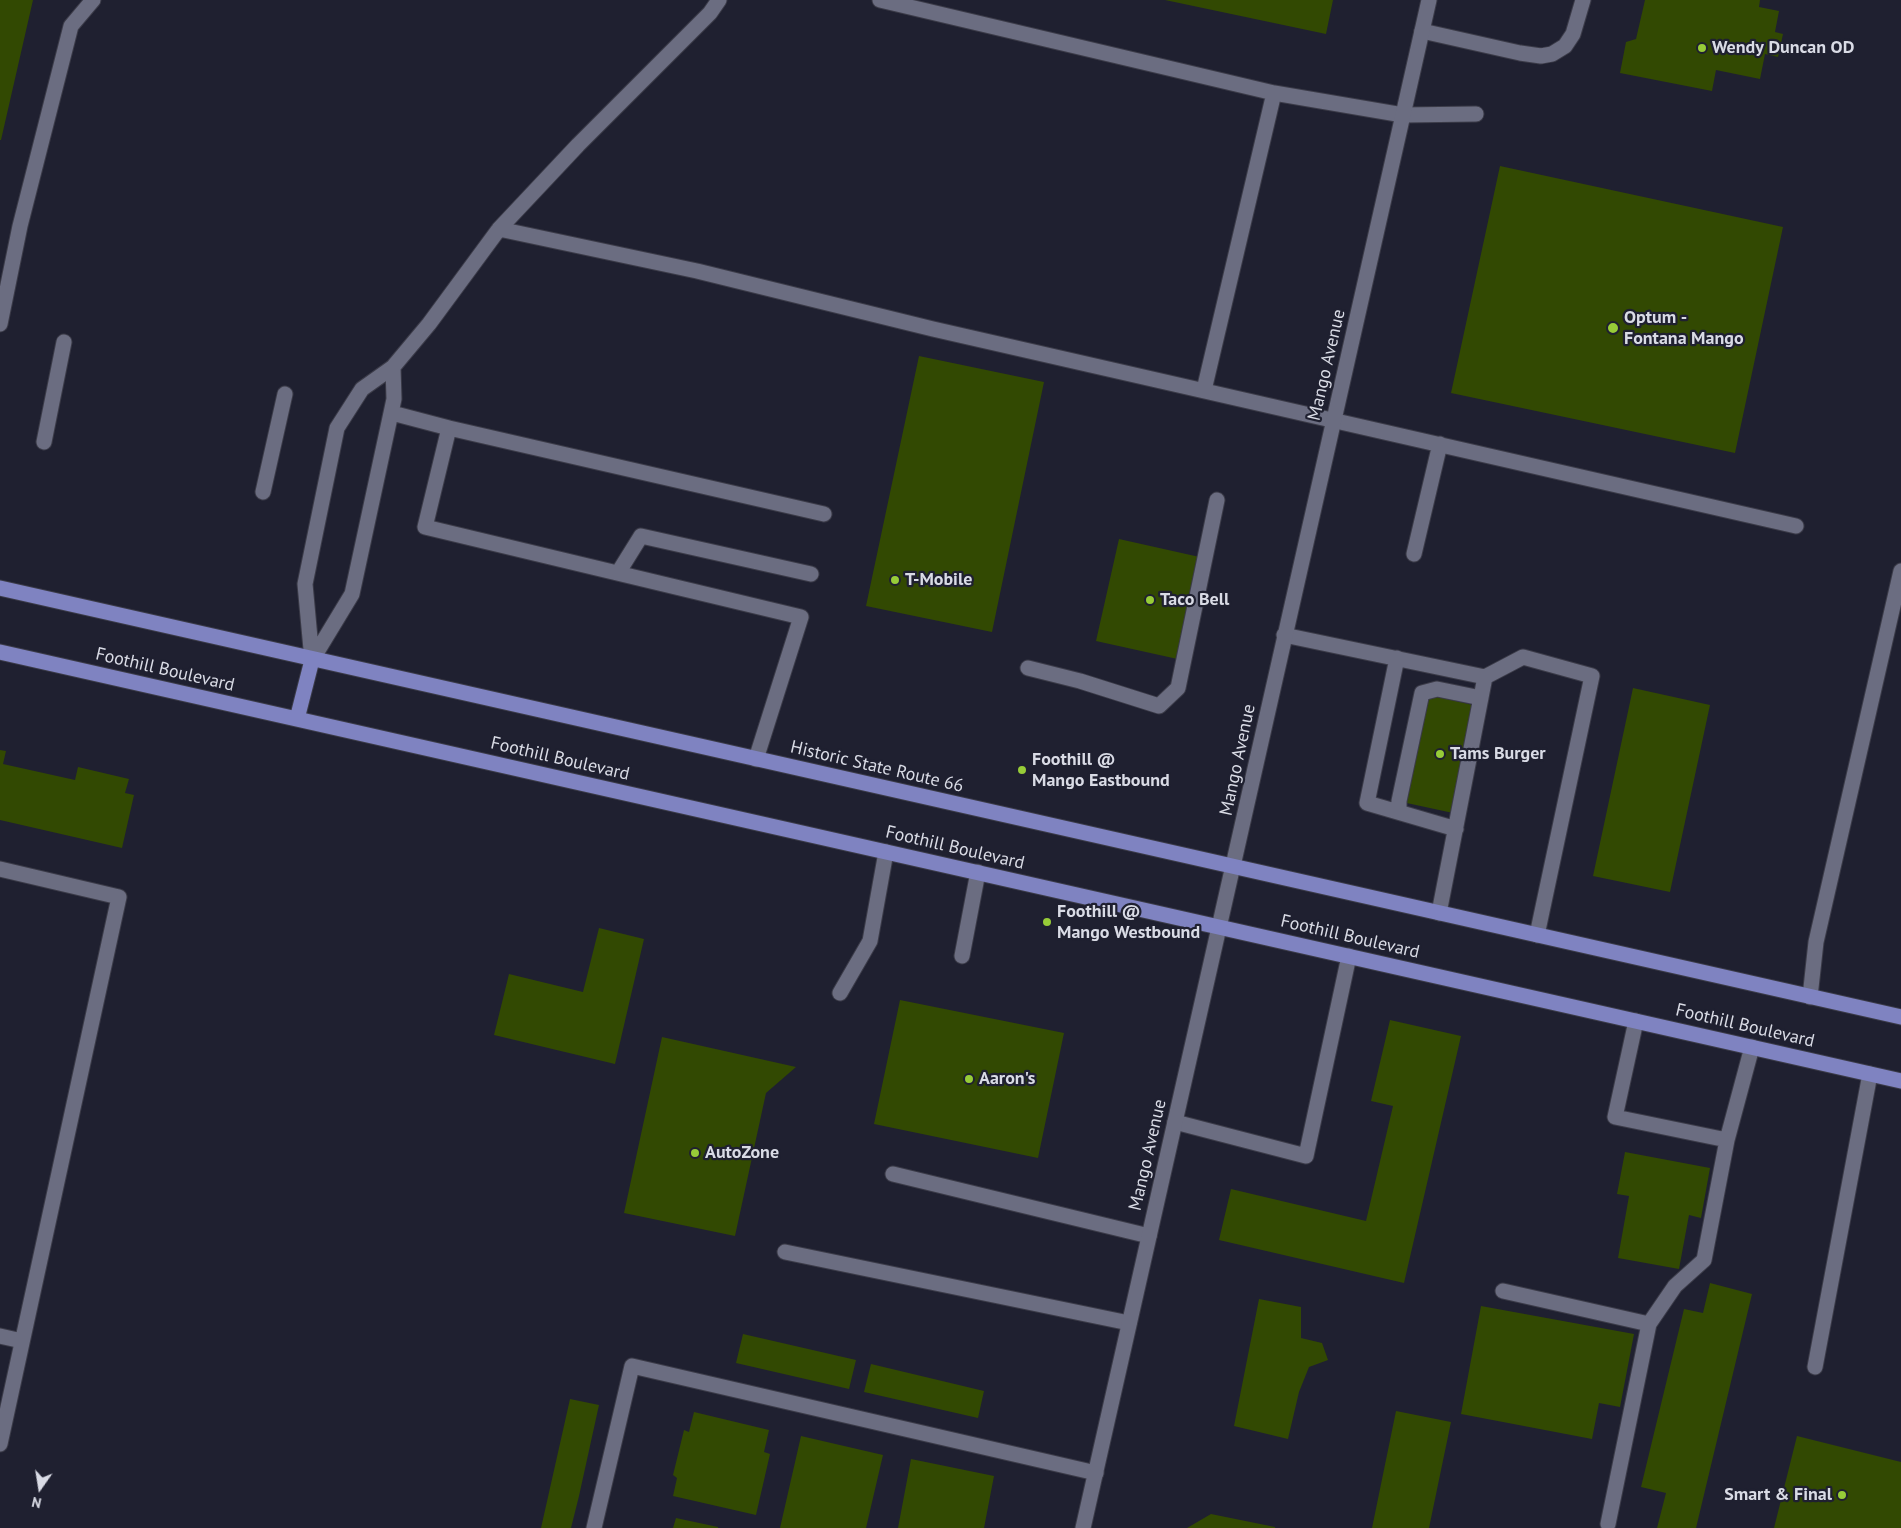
<!DOCTYPE html>
<style>
body{margin:0}
#map{position:relative;width:1901px;height:1528px;overflow:hidden;background:#1f2030;font-family:"PT Sans",sans-serif}
canvas{display:block}
.north{position:absolute;left:15px;top:1463px;width:50px;height:50px;-webkit-text-stroke:4px #1f2030;paint-order:stroke;rotate:193deg;font-size:14px;font-weight:700;line-height:20px;text-align:center;color:#d9dbe5}
.north::after{content:'';display:block;margin:auto;width:18px;height:22px;background:#d9dbe5;clip-path:polygon(50% 0,100% 100%,50% 72%,0 100%)}
</style>
<div id="map">
<canvas width="1901" height="1528"></canvas>
<div class="north">N</div>
</div>
<script>
const c = document.querySelector('canvas').getContext('2d');
c.lineJoin = 'round';
function fill(path, color) { c.fillStyle = color; c.fill(path, 'evenodd'); }
const shape = rows => new Path2D(rows.map(r => 'M' + r).join(''));
function trace(path, color, width, dash) { c.strokeStyle = color; c.lineWidth = width; c.lineCap = dash ? 'butt' : 'round'; c.setLineDash(dash || []); c.stroke(path); }
function write(font, color, halo, rows, align = 'center') {
  c.font = font + ' "PT Sans",sans-serif'; c.lineWidth = 4.5; c.setLineDash([]); c.textBaseline = 'middle'; c.strokeStyle = halo; c.fillStyle = color; for (const [text, x, y, turn = 0] of rows) {
    c.save(); c.translate(x, y); c.rotate((+turn || 0) * Math.PI / 180); c.textAlign = isNaN(turn) ? turn : align; if (halo) c.strokeText(text, 0, 0); c.fillText(text, 0, 0); c.restore();
  }
}
const building = shape([
 [0,0,33,0,1,140,0,140],
 [1165,0,1333,0,1326,34],
 [1645,0,1760,0,1759,7,1779,11,1775,32,1783,34,1778,57,1765,54,1760,79,1716,70,1712,91,1620,73,1626,42,1636,39],
 [1500,166,1783,227,1735,453,1451,393],
 [919,356,1044,382,992,632,866,606],
 [1119,539,1204,558,1182,660,1096,641],
 [1633,688,1710,705,1670,892,1593,876],
 [1426,694,1477,706,1453,813,1402,802],
 [0,750,6,751,3,764,75,780,78,767,129,779,125,793,134,795,122,848,0,820],
 [599,928,644,939,615,1064,494,1035,509,974,583,992],
 [900,1000,1064,1033,1038,1158,874,1124],
 [1390,1020,1461,1036,1404,1283,1219,1240,1231,1189,1366,1221,1393,1106,1371,1101],
 [662,1037,796,1067,766,1093,735,1236,624,1213],
 [1625,1152,1710,1168,1701,1218,1689,1215,1679,1269,1618,1258,1629,1196,1617,1194],
 [1710,1283,1752,1294,1696,1528,1657,1528,1666,1493,1641,1487,1684,1309,1703,1313],
 [1259,1299,1301,1307,1301,1338,1322,1343,1328,1360,1309,1367,1299,1392,1288,1439,1234,1426],
 [1481,1306,1634,1334,1620,1407,1599,1403,1592,1439,1461,1414],
 [743,1334,856,1360,849,1389,736,1363],
 [871,1364,984,1391,978,1418,864,1392],
 [570,1399,599,1405,579,1496,571,1528,541,1528],
 [1396,1411,1451,1422,1429,1528,1372,1528],
 [694,1412,769,1430,764,1452,770,1454,756,1515,673,1496,677,1478,673,1475,684,1430,689,1432],
 [801,1436,883,1455,866,1528,780,1528],
 [1797,1436,1901,1462,1901,1528,1774,1528],
 [911,1459,994,1476,984,1528,898,1528],
 [1211,1514,1275,1527,1275,1528,1187,1528],
 [676,1518,718,1527,718,1528,673,1528]
]);
const lane = shape([
 [880,0,1274,93,1204,390],
 [1422,31,1520,53,1541,56,1552,54,1565,46,1573,34,1583,0],
 [1274,93,1403,115,1476,114],
 [499,229,697,271,933,329,1796,526],
 [0,324,20,226,71,26,93,0],
 [392,413,449,428,425,527,801,617,756,759],
 [449,428,824,514],
 [44,442,64,342],
 [263,492,285,394],
 [1414,554,1440,444],
 [618,573,641,536,811,574],
 [1284,635,1485,677,1523,657,1592,676,1537,935],
 [1397,658,1367,803,1456,829],
 [312,660,305,584,337,428,362,389,393,367,429,324,499,229,578,145,710,13,719,0],
 [312,660,352,594,394,399,393,367],
 [1028,668,1080,681,1159,706,1178,688,1217,500],
 [1399,812,1399,801,1422,693,1437,689,1481,698],
 [0,869,119,897,0,1444],
 [1439,913,1485,677],
 [962,956,978,872],
 [840,993,870,941,886,852],
 [1810,997,1816,942,1901,571],
 [1636,1021,1615,1117,1727,1140,1752,1047],
 [1175,1122,1306,1156,1349,956],
 [893,1174,1149,1236],
 [785,1252,1129,1323],
 [1503,1291,1649,1324,1675,1286,1704,1260,1727,1140],
 [0,1336,22,1341],
 [1815,1367,1870,1074],
 [1608,1524,1649,1324],
 [594,1528,632,1366,1096,1473]
]);
const secondary = shape([
 [1083,1528,1429,0]
]);
const primary = shape([
 [0,588,1901,1017],
 [0,652,1901,1081],
 [297,719,312,660]
]);
const markers = [
 [1702,48,5,"#97cc38"],
 [1613,328,6,"#97cc38"],
 [895,580,5,"#97cc38"],
 [1150,600,5,"#97cc38"],
 [1440,754,5,"#97cc38"],
 [1022,770,5,"#97cc38"],
 [1047,922,5,"#97cc38"],
 [969,1079,5,"#97cc38"],
 [695,1153,5,"#97cc38"],
 [1842,1495,5,"#97cc38"]
];
const poiNames = [
 ["Wendy Duncan OD",1712,48],
 ["Optum -",1624,318],
 ["Fontana Mango",1624,339],
 ["T-Mobile",905,580],
 ["Taco Bell",1160,600],
 ["Tams Burger",1450,754],
 ["Foothill @",1032,760],
 ["Mango Eastbound",1032,781],
 ["Foothill @",1057,912],
 ["Mango Westbound",1057,933],
 ["Aaron's",979,1079],
 ["AutoZone",705,1153],
 ["Smart & Final",1832,1495,"right"]
];
const streetNames = [
 ["Mango Avenue",1327,365,-77],
 ["Foothill Boulevard",165,670,13],
 ["Foothill Boulevard",560,759,13],
 ["Mango Avenue",1238,760,-78],
 ["Historic State Route 66",877,767,13],
 ["Foothill Boulevard",955,848,13],
 ["Foothill Boulevard",1350,937,13],
 ["Foothill Boulevard",1745,1026,13],
 ["Mango Avenue",1148,1155,-77]
];
fill(building, '#324902');
trace(lane, '#3b3b48', 17);
trace(secondary, '#3b3b48', 17);
trace(primary, '#3b3b48', 17);
trace(lane, '#6b6d81', 15);
trace(secondary, '#6b6d81', 15);
trace(primary, '#7f83c1', 15);
for (const [x, y, r, color] of markers) { const dot = new Path2D(); dot.arc(x, y, r, 0, 2 * Math.PI); c.fillStyle = color; c.fill(dot); trace(dot, '#1f2030', 2); }
write('bold 18px', '#d9dbe5', '#1f2030', poiNames, 'left');
write('18px', '#d9dbe5', '#1f2030', streetNames);
</script>
